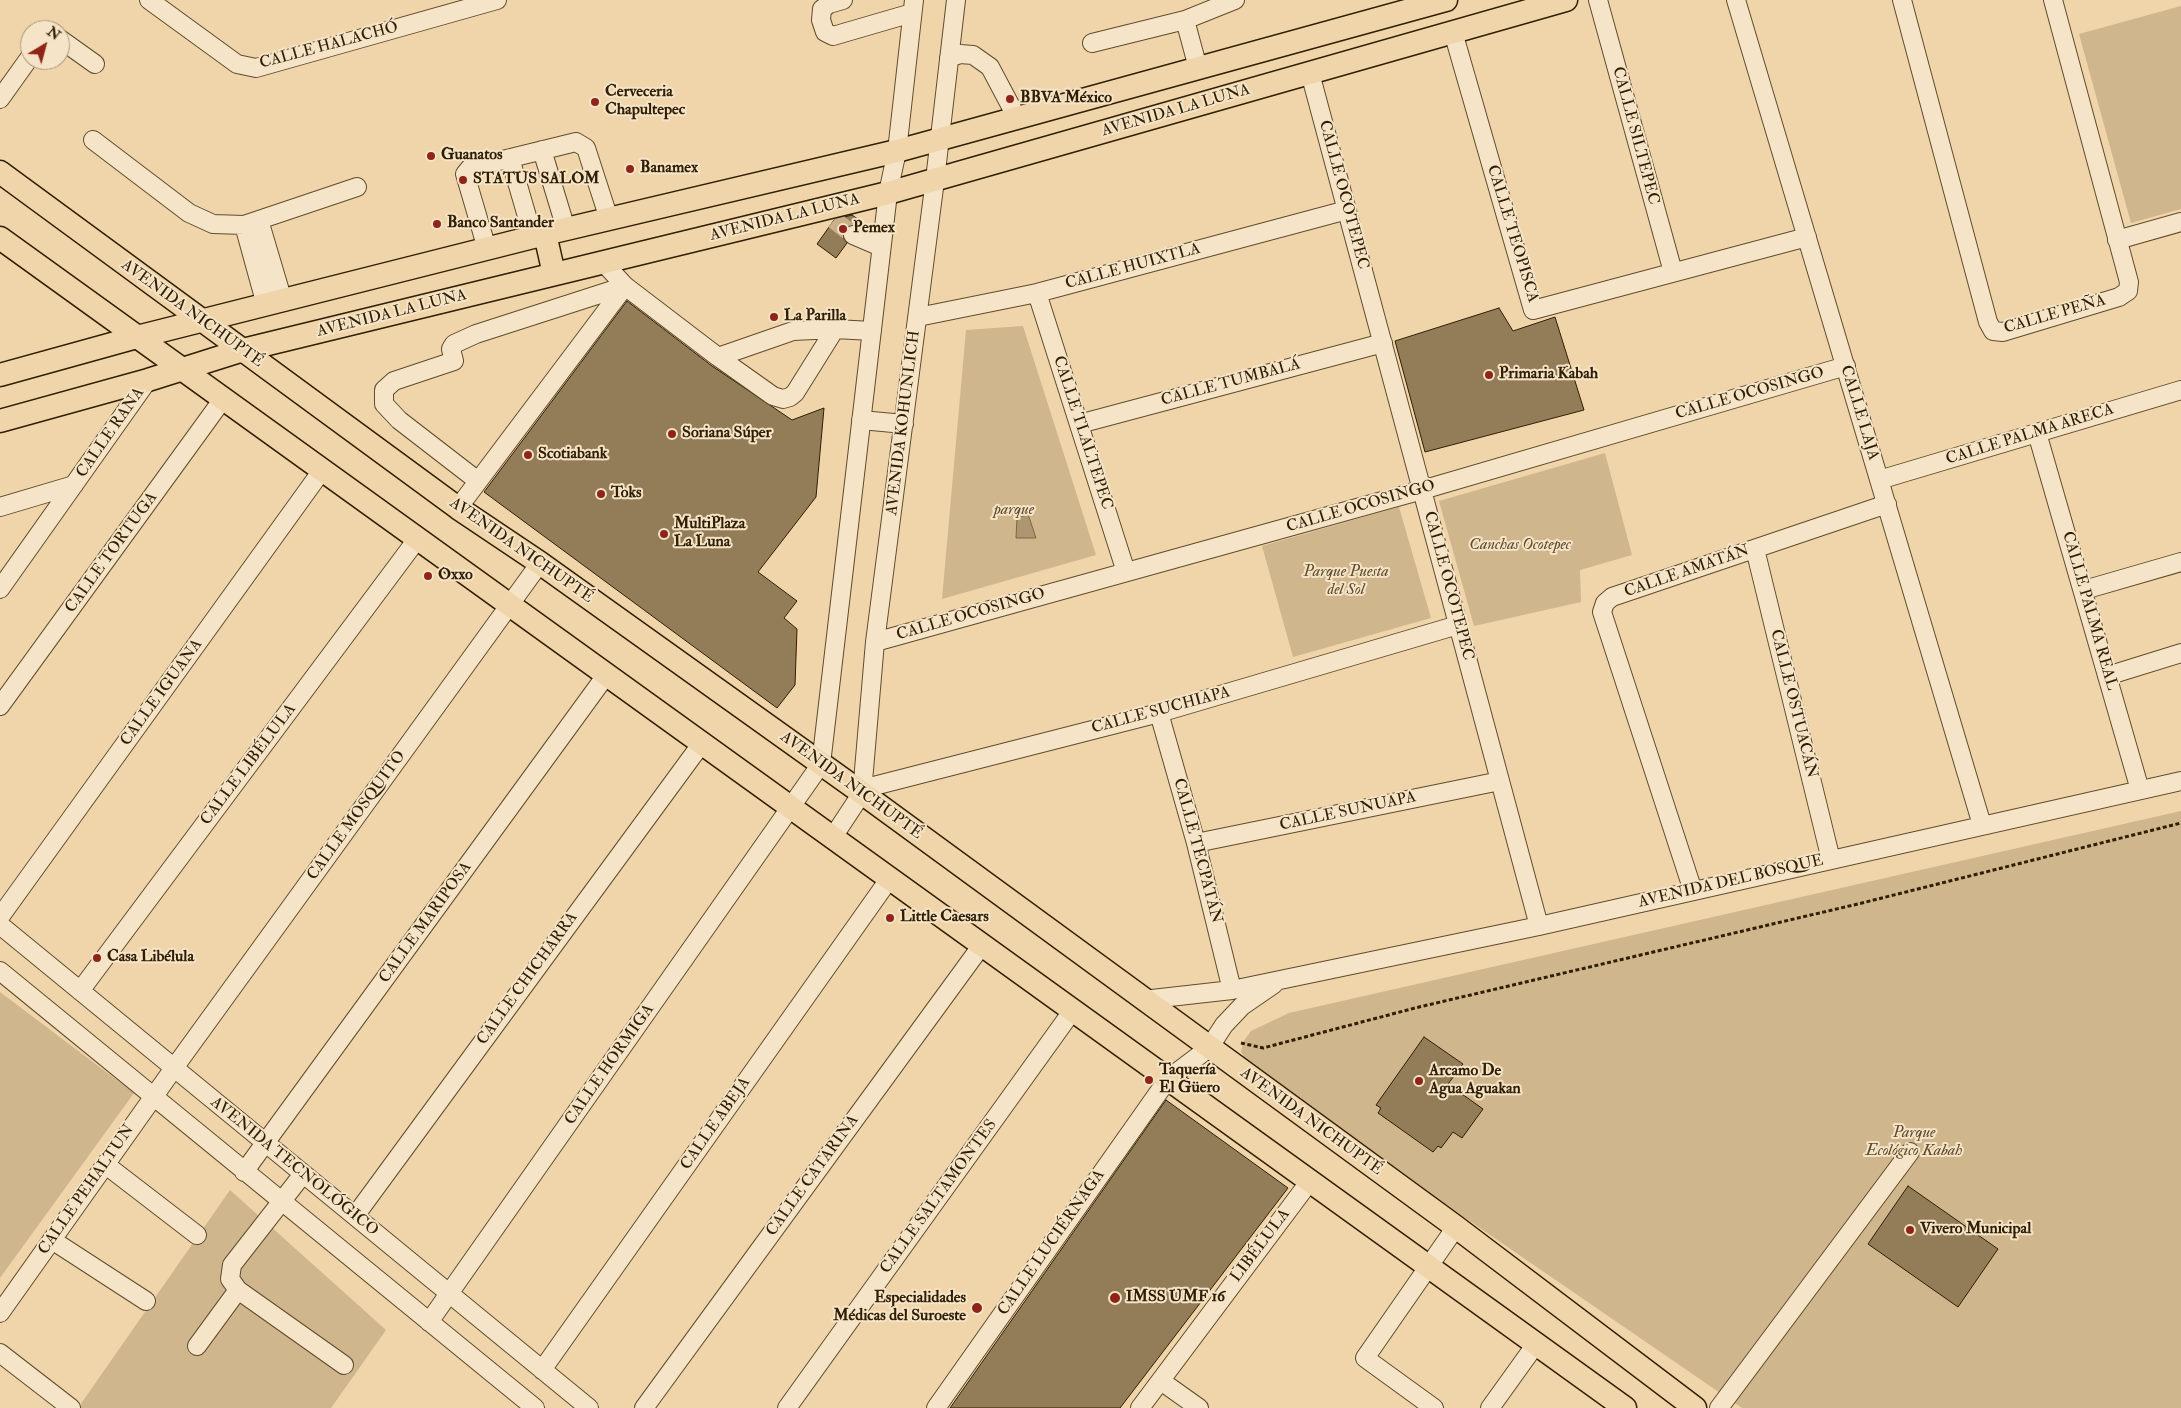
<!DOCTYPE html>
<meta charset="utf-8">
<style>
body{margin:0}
#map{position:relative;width:2181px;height:1408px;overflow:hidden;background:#efd5a9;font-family:"IM FELL Double Pica",serif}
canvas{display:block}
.north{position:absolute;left:20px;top:20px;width:50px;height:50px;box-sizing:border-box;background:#f5e4c7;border:1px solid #a69578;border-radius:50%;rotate:37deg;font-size:14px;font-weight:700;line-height:20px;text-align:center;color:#301e02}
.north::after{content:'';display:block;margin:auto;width:18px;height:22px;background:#8f2418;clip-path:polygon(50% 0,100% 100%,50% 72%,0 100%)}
</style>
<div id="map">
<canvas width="2181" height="1408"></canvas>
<div class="north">N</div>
</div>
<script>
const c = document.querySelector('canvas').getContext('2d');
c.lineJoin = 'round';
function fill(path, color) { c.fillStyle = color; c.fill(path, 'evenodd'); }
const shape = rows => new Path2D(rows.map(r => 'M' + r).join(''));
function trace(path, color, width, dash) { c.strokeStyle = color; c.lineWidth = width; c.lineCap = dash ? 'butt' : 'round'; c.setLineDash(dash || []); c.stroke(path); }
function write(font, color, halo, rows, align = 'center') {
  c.font = font + ' "IM FELL Double Pica",serif'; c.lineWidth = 4; c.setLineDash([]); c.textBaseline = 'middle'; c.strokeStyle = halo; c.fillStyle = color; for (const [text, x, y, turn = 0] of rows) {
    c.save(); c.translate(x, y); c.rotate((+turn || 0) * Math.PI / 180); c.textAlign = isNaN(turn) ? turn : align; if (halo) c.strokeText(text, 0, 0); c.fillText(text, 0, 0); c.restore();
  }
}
const green = shape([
 [2181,6,2181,209,2131,223,2079,34],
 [1023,326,1096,555,942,599,966,330],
 [1605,453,1632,555,1580,570,1581,602,1474,626,1439,501],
 [1399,507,1431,618,1293,657,1262,546],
 [2181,811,2181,1408,1742,1408,1279,1090,1251,1067,1241,1052,1243,1042,1251,1031,1289,1013],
 [0,992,134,1093,0,1278],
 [230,1190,386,1330,331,1408,78,1408]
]);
const water = shape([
 [1028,514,1036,538,1016,538,1017,518,1028,514]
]);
const building = shape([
 [852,215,862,222,860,226,851,225,843,230,843,237,847,243,836,258,817,244,834,220,852,215],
 [627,301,712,366,792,420,824,408,816,497,758,572,797,601,784,618,797,629,795,685,777,708,484,492,627,301],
 [1499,308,1513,331,1555,317,1584,410,1425,452,1395,341,1499,308],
 [1424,1037,1463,1064,1448,1084,1483,1109,1462,1138,1453,1132,1441,1148,1438,1146,1433,1152,1378,1113,1381,1108,1376,1105,1424,1037],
 [1166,1100,1288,1188,1120,1408,950,1408,1166,1100],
 [1908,1186,1998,1249,1958,1307,1868,1244,1908,1186]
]);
const minorTunnel = shape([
 [834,220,853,235]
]);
const path = shape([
 [1241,1043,1263,1048,1415,1008,1862,903,2181,823]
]);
const minor = shape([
 [149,0,237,64,256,68,497,0],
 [843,0,829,4,822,9,821,20,825,32,833,36,912,13],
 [1598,0,1673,272],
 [1736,0,1982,825],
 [1902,0,1988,322,1993,331,2003,332,2119,297,2128,291,2129,282,2053,0],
 [1453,32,1533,310,1807,237],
 [60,39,95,64],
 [1092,43,1185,20],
 [949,58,960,54,973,55,990,67,1017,118],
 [1198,68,1185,20,1235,0],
 [1310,73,1539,926],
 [0,99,30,57],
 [93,140,189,213,213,224,244,225,357,187],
 [542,150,566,229],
 [510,158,533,237],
 [259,220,283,301],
 [244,225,266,305],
 [853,235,881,247],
 [2117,240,2181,222],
 [487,249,465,174,470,168,576,142,586,148,609,219],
 [1037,293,1126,572],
 [918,317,1037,293,1347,210],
 [718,357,793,331,835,329,872,331],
 [861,420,904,424],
 [1079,424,1383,343],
 [2037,433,2140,790],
 [1879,480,2181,390],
 [478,481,399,420,384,404,384,390,394,381,454,361,451,349,454,344,476,334,625,286,718,357,773,396,783,399,790,397,795,393,835,329],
 [0,507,74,485],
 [458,508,625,286,603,262],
 [1755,549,1831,860],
 [0,589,148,380],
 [2084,590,2181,562],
 [875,642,1422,490,1846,366],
 [2107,676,2181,653],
 [0,706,223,399],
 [1159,713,1196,843,1232,990],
 [862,789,1159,713,1458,625],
 [833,837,862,793,875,642,935,180,956,0],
 [1196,843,1500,781],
 [1693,891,1602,612,1605,603,1612,597,1887,504],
 [0,917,323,469],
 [0,925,589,1408],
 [0,971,535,1408],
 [80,991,418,538],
 [1143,1000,1232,990,1539,926,2181,781],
 [106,1165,197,1235],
 [244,1172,607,674],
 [303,1174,232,1265,230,1279,238,1290,344,1365],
 [355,1216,702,743],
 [52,1240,146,1301],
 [0,1313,174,1068,540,563],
 [429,1322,821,764,888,193,897,151,914,0],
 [197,1346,238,1290],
 [0,1353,71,1408],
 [542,1370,890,878],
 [1161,1381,1199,1408],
 [644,1408,982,945],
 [787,1408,1073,1010],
 [936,1408,1168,1079,1209,1048,1224,1025,1242,1006,1274,984],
 [1140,1408,1310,1181],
 [1434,1408,1365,1358,1456,1227],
 [1490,1408,1536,1344],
 [1719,1408,1910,1152]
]);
const major = shape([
 [0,172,458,508,540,563,862,793,1456,1227,1695,1408],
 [545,234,554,274],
 [0,238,1625,1408],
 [0,375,137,337,545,234,897,151,1446,0],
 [0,421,148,380,243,350,888,193,1566,0]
]);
const markers = [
 [1010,99,5,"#8f2418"],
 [595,102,5,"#8f2418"],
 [431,156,5,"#8f2418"],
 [630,169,5,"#8f2418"],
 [463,180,5,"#8f2418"],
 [437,224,5,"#8f2418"],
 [843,229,5,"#8f2418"],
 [774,317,5,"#8f2418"],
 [1489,375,5,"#8f2418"],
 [672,434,5,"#8f2418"],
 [528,455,5,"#8f2418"],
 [601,494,5,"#8f2418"],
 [664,534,5,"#8f2418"],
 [428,576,5,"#8f2418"],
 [890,918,5,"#8f2418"],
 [97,958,5,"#8f2418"],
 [1149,1080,5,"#8f2418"],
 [1419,1081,5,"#8f2418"],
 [1910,1230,5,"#8f2418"],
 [1115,1298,6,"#8f2418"],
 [977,1308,6,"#8f2418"]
];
const streetNames = [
 ["CALLE HALACHÓ",329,46,-15],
 ["AVENIDA LA LUNA",1176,111,-16],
 ["CALLE SILTEPEC",1635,136,75],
 ["CALLE OCOTEPEC",1343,195,75],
 ["AVENIDA LA LUNA",785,218,-14],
 ["CALLE TEOPISCA",1512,234,73],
 ["CALLE HUIXTLA",1133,267,-15],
 ["AVENIDA NICHUPTÉ",192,314,36],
 ["AVENIDA LA LUNA",392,314,-14],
 ["CALLE PEÑA",2055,315,-16],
 ["CALLE TUMBALÁ",1231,383,-15],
 ["CALLE OCOSINGO",1750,394,-16],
 ["CALLE LAJA",1859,413,73],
 ["AVENIDA KOHUNLICH",904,423,-83],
 ["CALLE RANA",111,433,-55],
 ["CALLE TLALTEPEC",1082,433,72],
 ["CALLE PALMA ARECA",2030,435,-17],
 ["CALLE OCOSINGO",1361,507,-16],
 ["AVENIDA NICHUPTÉ",521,551,35],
 ["CALLE TORTUGA",112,553,-54],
 ["CALLE AMATÁN",1687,572,-19],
 ["CALLE OCOTEPEC",1448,586,75],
 ["CALLE PALMA REAL",2089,611,74],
 ["CALLE OCOSINGO",971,615,-16],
 ["CALLE IGUANA",162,693,-54],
 ["CALLE OSTUACÁN",1793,704,76],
 ["CALLE SUCHIAPA",1161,711,-15],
 ["CALLE LIBÉLULA",249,765,-53],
 ["AVENIDA NICHUPTÉ",851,786,36],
 ["CALLE SUNUAPA",1348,812,-12],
 ["CALLE MOSQUITO",357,816,-54],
 ["CALLE TECPATÁN",1197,851,75],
 ["AVENIDA DEL BOSQUE",1731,882,-13],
 ["CALLE MARIPOSA",426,923,-54],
 ["CALLE CHICHARRA",528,979,-54],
 ["CALLE HORMIGA",610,1065,-55],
 ["AVENIDA NICHUPTÉ",1311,1122,36],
 ["CALLE ABEJA",716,1124,-55],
 ["AVENIDA TECNOLÓGICO",294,1167,39],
 ["CALLE CATARINA",813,1176,-54],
 ["CALLE PEHALTUN",87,1190,-55],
 ["CALLE SALTAMONTES",939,1197,-54],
 ["CALLE LUCIÉRNAGA",1052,1243,-55],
 ["LIBÉLULA",1261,1246,-53]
];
const poiNames = [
 ["Cerveceria",605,93],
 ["Chapultepec",605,111],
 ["BBVA México",1020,99],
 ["Guanatos",441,156],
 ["Banamex",640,169],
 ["STATUS SALOM",473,180],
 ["Banco Santander",447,224],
 ["Pemex",853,229],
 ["La Parilla",784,317],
 ["Primaria Kabah",1499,375],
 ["Soriana Súper",682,434],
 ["Scotiabank",538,455],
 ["Toks",611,494],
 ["MultiPlaza",674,525],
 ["La Luna",674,543],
 ["Oxxo",438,576],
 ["Little Caesars",900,918],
 ["Casa Libélula",107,958],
 ["Taquería",1159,1071],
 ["El Güero",1159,1089],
 ["Arcamo De",1429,1072],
 ["Agua Aguakan",1429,1090],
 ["Vivero Municipal",1920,1230],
 ["IMSS UMF 16",1126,1298],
 ["Especialidades",966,1299,"right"],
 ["Médicas del Suroeste",966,1317,"right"]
];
const parkNames = [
 ["parque",1014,511],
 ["Canchas Ocotepec",1520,546],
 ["Parque Puesta",1346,573],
 ["del Sol",1346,591],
 ["Parque",1914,1134],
 ["Ecológico Kabah",1914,1152]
];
fill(green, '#cfb68d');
fill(water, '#ae9770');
trace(water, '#7c6744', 1);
fill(building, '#937d59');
trace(building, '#301e02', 1);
trace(minorTunnel, '#c9b088', 18, [18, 9]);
trace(minor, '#604c2c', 20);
trace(major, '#301e02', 25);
trace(path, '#301e02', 3, [4, 2.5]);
trace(minor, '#f5e4c7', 18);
trace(major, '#efd5a9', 22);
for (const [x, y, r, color] of markers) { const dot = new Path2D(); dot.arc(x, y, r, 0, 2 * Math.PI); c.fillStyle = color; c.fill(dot); trace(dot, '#f5e4c7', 2); }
write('16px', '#301e02', '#f5e4c7', streetNames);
write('bold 16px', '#301e02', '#f5e4c7', poiNames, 'left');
write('italic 16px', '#604c2c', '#f5e4c7', parkNames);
</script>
